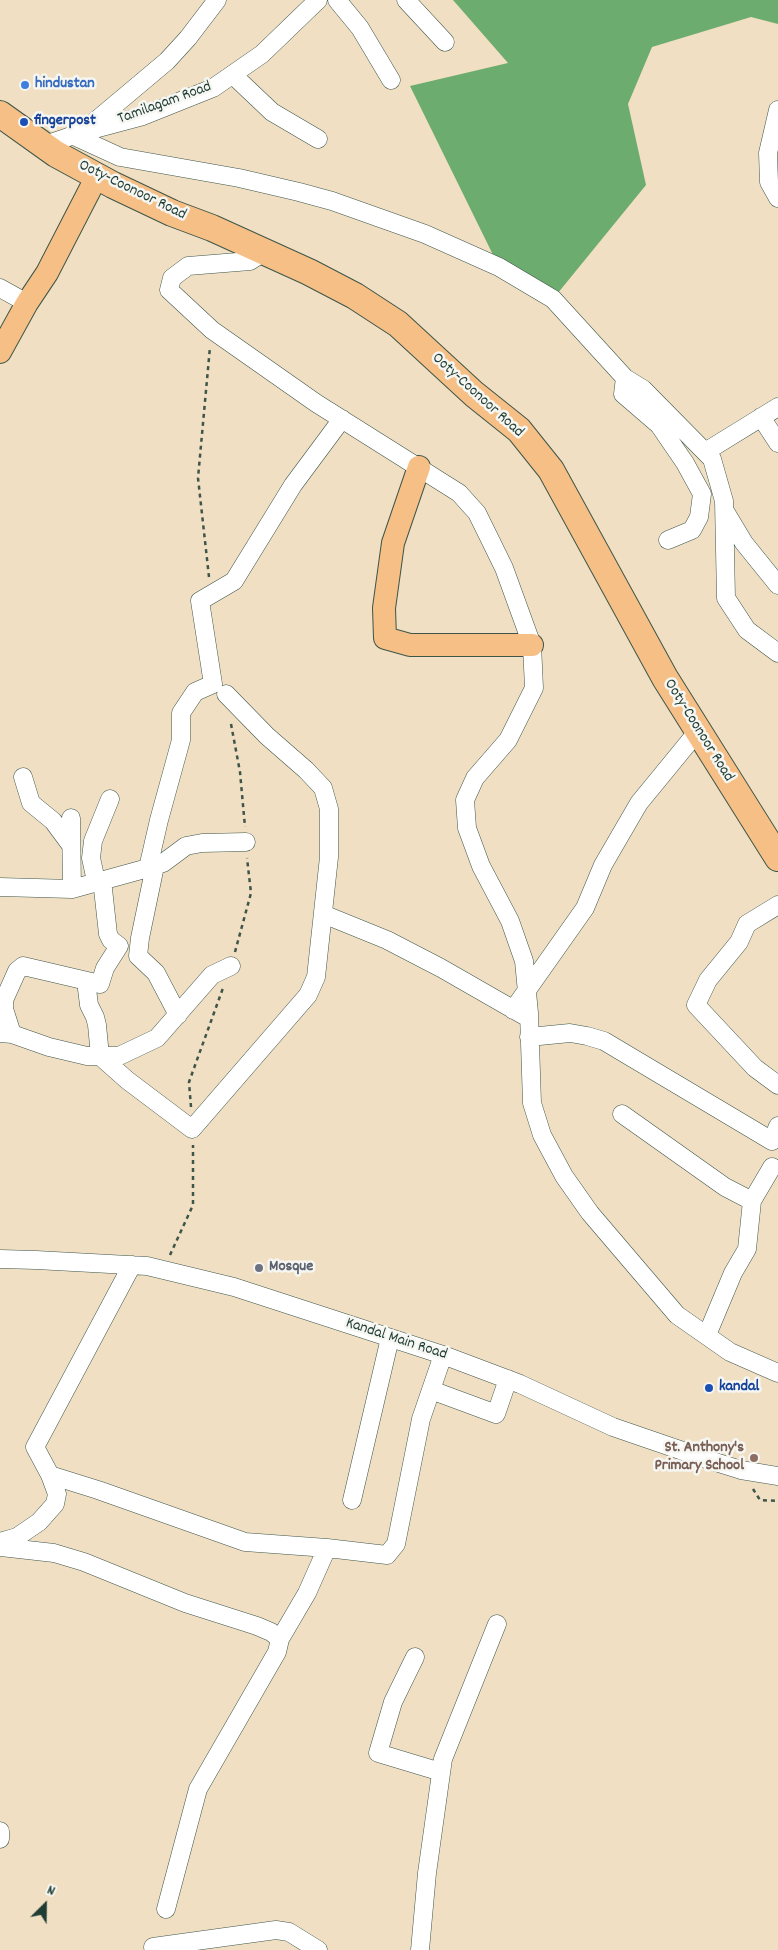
<!DOCTYPE html>
<style>
body{margin:0}
#map{position:relative;width:778px;height:1950px;overflow:hidden;background:#f0dfc2;font-family:Dekko,sans-serif}
canvas{display:block}
.north{position:absolute;left:20px;top:1880px;width:50px;height:50px;-webkit-text-stroke:4px #f6f6f2;paint-order:stroke;rotate:23deg;font-size:14px;font-weight:700;line-height:20px;text-align:center;color:#1f3d34}
.north::after{content:'';display:block;margin:auto;width:18px;height:22px;background:#1f3d34;clip-path:polygon(50% 0,100% 100%,50% 72%,0 100%)}
</style>
<div id="map">
<canvas width="778" height="1950"></canvas>
<div class="north">N</div>
</div>
<script>
const c = document.querySelector('canvas').getContext('2d');
c.lineJoin = 'round';
function fill(path, color) { c.fillStyle = color; c.fill(path, 'evenodd'); }
const shape = rows => new Path2D(rows.map(r => 'M' + r).join(''));
function trace(path, color, width, dash) { c.strokeStyle = color; c.lineWidth = width; c.lineCap = dash ? 'butt' : 'round'; c.setLineDash(dash || []); c.stroke(path); }
function write(font, color, halo, rows, align = 'center') {
  c.font = font + ' Dekko,sans-serif'; c.lineWidth = 5; c.setLineDash([]); c.textBaseline = 'middle'; c.strokeStyle = halo; c.fillStyle = color; for (const [text, x, y, turn = 0] of rows) {
    c.save(); c.translate(x, y); c.rotate((+turn || 0) * Math.PI / 180); c.textAlign = isNaN(turn) ? turn : align; if (halo) c.strokeText(text, 0, 0); c.fillText(text, 0, 0); c.restore();
  }
}
const forest = shape([
 [453,0,778,0,778,24,751,17,652,47,628,104,646,185,553,299,499,267,410,86,508,63]
]);
const path = shape([
 [209,577,198,478,210,347],
 [231,724,240,772,245,827],
 [235,952,251,893,247,858],
 [191,1107,189,1082,223,988],
 [170,1255,193,1205,193,1145],
 [753,1489,760,1500,778,1501]
]);
const minor = shape([
 [337,0,360,28,391,80],
 [406,0,445,42],
 [233,75,272,112,318,139],
 [778,110,768,153,769,182,778,198],
 [86,129,167,61,188,38,217,0],
 [72,135,120,157,239,178,299,192,332,201,425,234,499,267,553,299,625,378],
 [45,145,83,132,143,116,213,88,262,54,318,0],
 [264,252,250,261,188,266,172,278,169,290,212,330,316,403,459,493,477,513,504,568,532,645,534,688,508,740,475,778,465,800,467,828,481,866,510,921,524,961,529,1013,532,1103,542,1135,564,1176,590,1213,677,1315,730,1352,778,1373],
 [0,288,27,303],
 [761,417,778,443],
 [705,452,778,407],
 [726,513,744,543,778,585],
 [668,540,692,530,699,517,702,494,685,463,659,425,623,394,625,378,643,389,712,459,724,501,726,598,747,630,778,653],
 [23,777,31,803,53,821,70,844],
 [71,818,72,889],
 [155,866,140,938,138,956,156,973,178,1015],
 [148,868,159,820,181,740,181,713,195,692,213,684,200,601,234,581,293,485,342,419],
 [96,881,91,858,93,841,110,799],
 [0,887,72,889,148,868,163,863,186,846,202,843,246,842],
 [778,905,747,924,739,942,708,980,696,1005,755,1068,778,1085],
 [323,914,387,940,441,968,523,1015],
 [86,981,89,1005,95,1017,97,1025,100,1056,127,1080,192,1129,308,995,316,977,329,857,329,809,323,788,306,770,267,736,226,694],
 [513,1010,585,908,603,865,639,803,698,731],
 [0,1033,12,1034,49,1047,87,1056,119,1056,157,1038,212,975,231,966],
 [12,1034,4,1009,4,1000,17,971,23,966,100,984,105,968,119,946,111,940,108,934,102,880],
 [529,1037,570,1033,587,1036,604,1041,772,1141,778,1126],
 [622,1114,725,1187,752,1201],
 [0,1259,36,1260,147,1266,234,1287,443,1355,520,1384,613,1427,709,1460,741,1470,778,1476],
 [707,1335,733,1273,747,1249,752,1201,772,1167],
 [431,1390,496,1414,508,1379],
 [50,1475,98,1490,245,1542,327,1548],
 [352,1500,390,1338],
 [0,1542,17,1537,39,1522,55,1504,57,1494,50,1475,35,1447,132,1265],
 [0,1547,54,1553,84,1562,185,1603,257,1626,271,1632,280,1639,277,1652,198,1789,166,1909],
 [280,1639,307,1593,327,1548,387,1555,396,1544,421,1419,443,1355],
 [415,1657,393,1702,378,1753,441,1772],
 [0,1831,0,1839],
 [153,1947,276,1930,289,1932,318,1950],
 [420,1950,427,1873,443,1759,497,1624]
]);
const major = shape([
 [0,352,27,303,47,273,97,176],
 [419,467,393,543,384,608,385,638,410,645,532,645]
]);
const highway = shape([
 [0,114,56,154,113,185,172,213,212,228,309,272,355,296,398,324,474,394,519,430,551,470,665,678,778,858]
]);
const markers = [
 [25,85,5,"#3f7fe0"],
 [24,122,5,"#1a4fb4"],
 [259,1268,5,"#6b7280"],
 [709,1388,5,"#1a4fb4"],
 [754,1458,5,"#8d6e63"]
];
const shopNames = [
 ["hindustan",35,85]
];
const streetNames = [
 ["Tamilagam Road",165,104,-20],
 ["Ooty-Coonoor Road",132,191,26],
 ["Ooty-Coonoor Road",477,396,42],
 ["Ooty-Coonoor Road",698,731,58],
 ["Kandal Main Road",396,1340,18]
];
const transitNames = [
 ["fingerpost",34,122],
 ["kandal",719,1388]
];
const worshipNames = [
 ["Mosque",269,1268]
];
const educationNames = [
 ["St. Anthony's",744,1449],
 ["Primary School",744,1467]
];
fill(forest, '#6cac6f');
trace(minor, '#3e5549', 19);
trace(major, '#3e5549', 24);
trace(highway, '#3e5549', 28);
trace(path, '#3e5549', 2.5, [4, 4]);
trace(minor, '#fff', 18);
trace(major, '#f5bf86', 22);
trace(highway, '#f5bf86', 26);
for (const [x, y, r, color] of markers) { const dot = new Path2D(); dot.arc(x, y, r, 0, 2 * Math.PI); c.fillStyle = color; c.fill(dot); trace(dot, '#f6f6f2', 2); }
write('bold 16px', '#366cbe', '#f6f6f2', shopNames, 'left');
write('16px', '#1f3d34', '#f6f6f2', streetNames);
write('bold 16px', '#164399', '#f6f6f2', transitNames, 'left');
write('bold 16px', '#5b616d', '#f6f6f2', worshipNames, 'left');
write('bold 16px', '#785e54', '#f6f6f2', educationNames, 'right');
</script>
